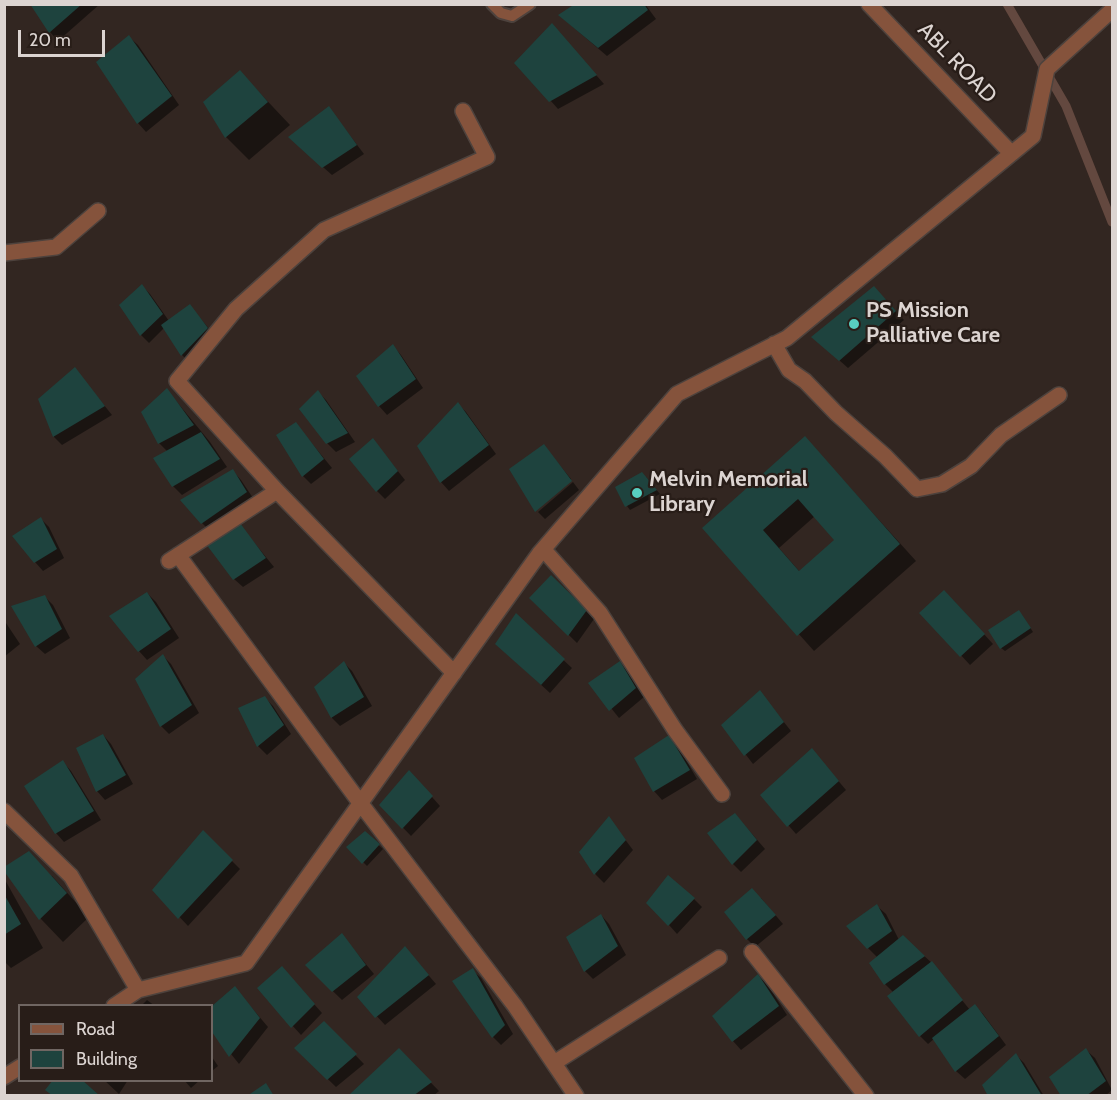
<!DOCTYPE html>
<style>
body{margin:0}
#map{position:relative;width:1117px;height:1100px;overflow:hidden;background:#322621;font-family:Cabin,sans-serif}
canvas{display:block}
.frame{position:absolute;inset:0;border:6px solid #dcd4d1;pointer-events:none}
.legend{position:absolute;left:18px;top:1004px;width:195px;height:78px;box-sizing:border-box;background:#281d18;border:2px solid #706662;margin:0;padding:8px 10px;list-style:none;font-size:18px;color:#dcd4d1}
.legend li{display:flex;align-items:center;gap:12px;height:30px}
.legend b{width:30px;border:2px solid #706662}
.scale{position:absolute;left:18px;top:30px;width:87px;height:27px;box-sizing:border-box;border:3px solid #dcd4d1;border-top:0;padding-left:8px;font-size:18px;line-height:21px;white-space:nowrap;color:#dcd4d1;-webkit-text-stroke:4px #281d18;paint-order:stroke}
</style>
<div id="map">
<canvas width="1117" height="1100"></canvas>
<div class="frame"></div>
<ul class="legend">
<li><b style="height:8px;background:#85533c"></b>Road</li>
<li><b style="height:16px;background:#1e433e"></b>Building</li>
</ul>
<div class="scale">20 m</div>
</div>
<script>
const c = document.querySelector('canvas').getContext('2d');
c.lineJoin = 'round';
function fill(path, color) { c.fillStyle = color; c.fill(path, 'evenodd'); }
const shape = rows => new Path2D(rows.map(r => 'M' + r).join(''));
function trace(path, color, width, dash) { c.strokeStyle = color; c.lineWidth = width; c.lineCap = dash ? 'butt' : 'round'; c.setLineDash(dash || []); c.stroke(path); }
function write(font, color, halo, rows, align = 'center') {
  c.font = font + ' Cabin,sans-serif'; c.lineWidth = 4.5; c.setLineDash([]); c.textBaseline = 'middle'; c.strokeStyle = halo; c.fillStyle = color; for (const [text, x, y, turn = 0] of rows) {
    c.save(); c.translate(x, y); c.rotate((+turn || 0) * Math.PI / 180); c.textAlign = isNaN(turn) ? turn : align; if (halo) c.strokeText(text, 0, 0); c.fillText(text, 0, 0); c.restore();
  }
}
const shadow = shape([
 [31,4,100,4,58,41,50,32],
 [577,4,645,4,656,19,607,56,560,16],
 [560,34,604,84,558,109,550,100],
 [129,37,138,45,179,105,146,132,138,123,98,62],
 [240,72,290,125,249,160,226,137,205,102],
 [329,108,364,154,332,175,298,145],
 [142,286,150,294,169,321,190,306,216,337,190,363,182,355,164,328,149,343,141,335],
 [883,297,904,320,848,368,822,345],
 [393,346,401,355,423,388,387,415,379,406],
 [75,369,112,415,62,445,54,437,39,400],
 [167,390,210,442,227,467,182,495,173,486,155,459,168,452,159,443],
 [318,392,326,400,355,442,336,452,327,443],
 [458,404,466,412,496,454,449,491,441,482],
 [296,424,332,468,311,484,303,476],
 [805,438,916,561,814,651,704,528],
 [815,516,836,540,800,572,779,548],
 [373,440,405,480,385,499,377,491],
 [544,446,571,479,536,509],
 [233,471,241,480,255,501,210,531,202,523],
 [646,477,660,494,630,510,627,506],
 [573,482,579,490,545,519,538,512],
 [41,519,49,527,64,558,43,571,35,562],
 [240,525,274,567,243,587,234,579],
 [552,577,594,619,577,643,531,598],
 [147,593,156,602,179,638,147,660,139,651],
 [45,597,53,605,70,638,45,654,36,646],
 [953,600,993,644,970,665,922,613],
 [1022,615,1033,632,1005,651,1001,648],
 [516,616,572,668,550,693,505,652],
 [4,620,20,644,4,657],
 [163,656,171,664,199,713,169,734,161,726],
 [344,663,352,671,372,706,340,726,332,718,315,688],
 [620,663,628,671,644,697,619,718,591,683],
 [760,692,791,731,753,764,723,725],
 [265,698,273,706,291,734,267,755,258,746,240,709],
 [103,735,111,744,133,784,105,800,97,791,78,749],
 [668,737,677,745,697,779,662,800,654,791],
 [820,759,846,790,796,834,762,795],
 [63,762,71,771,101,820,64,842,56,833],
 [417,780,440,806,411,836,381,805],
 [735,814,765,849,741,872,733,864],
 [609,818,633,850,604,883,596,875,581,852],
 [203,832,240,869,188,926,154,890],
 [365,833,383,849,367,866,348,847],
 [5,869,52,876,89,917,63,942,41,919],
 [4,878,43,948,11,968,4,961],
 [761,898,783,924,755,947,747,939],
 [694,899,702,907,677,934,669,925],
 [877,906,886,914,899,940,903,937,932,963,970,1010,975,1006,983,1014,1006,1045,965,1079,956,1071,934,1039,928,1044,920,1036,894,993,885,984,871,963,878,958,868,948],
 [601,915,609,924,626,955,593,979,585,971],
 [342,935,374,974,342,1000,307,966],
 [413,957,436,984,385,1025,359,997],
 [472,970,481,978,513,1034,501,1045,493,1037,454,981],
 [758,976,767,984,787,1015,741,1050,733,1041],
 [290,977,322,1013,301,1035,259,989],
 [235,988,268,1027,239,1064,212,1030,212,1008],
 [147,1000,155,1006,141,1006],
 [324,1023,364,1064,336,1087,296,1048],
 [399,1050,439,1091,433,1096,354,1096],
 [1086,1050,1095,1058,1112,1090,1105,1096,1063,1096],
 [1016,1055,1024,1063,1044,1096,990,1096],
 [212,1057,218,1066,212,1071],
 [104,1080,128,1080,119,1094],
 [184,1080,200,1080,191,1088]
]);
const stream = shape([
 [1007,4,1066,106,1112,222]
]);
const building = shape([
 [30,4,82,4,49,33],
 [575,4,644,4,648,10,598,48,558,15],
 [552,23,597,75,549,102,514,63],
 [129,35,172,96,137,124,96,62],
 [240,70,268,102,225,138,203,102],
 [329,106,357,145,322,168,288,137],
 [142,284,163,314,140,336,119,305],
 [874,286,896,311,839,361,811,337],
 [190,304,208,328,181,356,161,325],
 [393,344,416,379,378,407,356,376],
 [75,367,105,406,53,437,38,399],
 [167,388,194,425,158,444,141,412],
 [318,390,348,433,326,444,299,409],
 [458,402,489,445,440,483,417,446],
 [296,422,324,459,302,477,276,435],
 [201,432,220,459,172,487,153,458],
 [805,436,900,544,797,636,702,528],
 [798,499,834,540,799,571,763,530],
 [373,438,398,471,376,492,349,459],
 [544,444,572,481,535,512,509,469],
 [233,469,247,492,201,524,180,500],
 [642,472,657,490,625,507,615,487],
 [41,517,57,549,34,563,12,536],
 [240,523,266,558,233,580,206,544],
 [551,575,587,610,568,636,529,598],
 [944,590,985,634,960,657,919,613],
 [147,592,171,629,138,652,109,616],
 [45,595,62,629,35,647,11,606],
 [1019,610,1031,628,1000,649,988,630],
 [516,613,565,659,541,685,495,644],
 [163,654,192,705,160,727,135,679],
 [344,661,364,697,331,718,314,687],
 [620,661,636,688,609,711,588,683],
 [760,690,784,722,744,756,721,725],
 [265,696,284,725,257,747,238,708],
 [103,734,126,775,96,792,76,748],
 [669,735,690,770,653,792,634,758],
 [812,748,839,781,787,827,760,795],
 [63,760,94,811,55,834,24,786],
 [409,770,433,796,402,829,379,805],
 [735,813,757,840,732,865,707,833],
 [609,816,626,840,594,875,579,852],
 [203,830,233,860,178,919,152,890],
 [365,831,380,844,362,864,346,847],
 [29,851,67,893,39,920,4,871,4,867],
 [668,875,695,898,668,926,646,903],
 [752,888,776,915,746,940,724,912],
 [4,894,21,924,4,935],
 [877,904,892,931,867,949,846,926],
 [601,914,618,946,584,972,566,937],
 [342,933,366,965,332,992,305,965],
 [903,935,925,956,884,985,869,963],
 [405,946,429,975,375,1018,357,997],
 [932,961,963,1000,919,1037,887,996],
 [282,966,315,1004,291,1028,257,988],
 [473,968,505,1025,492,1038,452,981],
 [758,974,779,1006,732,1042,712,1016],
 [235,986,260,1018,229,1057,212,1032,212,1006],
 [975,1004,999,1036,955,1072,932,1038],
 [324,1021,357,1054,327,1080,294,1048],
 [399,1048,432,1082,413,1096,353,1096,350,1094],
 [1086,1048,1106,1081,1086,1096,1061,1096,1049,1077],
 [1016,1053,1042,1096,988,1096,982,1085],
 [53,1080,82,1080,100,1096,53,1096,45,1090],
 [266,1083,274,1096,247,1096]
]);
const lane = shape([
 [492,4,501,13,512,16,530,4]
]);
const street = shape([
 [869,4,1011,153],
 [4,253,56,247,98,211],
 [774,344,789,370,805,381,836,413,885,456,917,489,942,484,971,466,1001,435,1059,395],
 [544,550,600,613,675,730,722,794],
 [178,555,361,804,515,1006,576,1096],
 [169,561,277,491],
 [454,673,277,491,177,381,236,309,324,230,487,157,463,111],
 [4,811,71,876,138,990],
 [752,952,866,1096],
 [114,1006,138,990,246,963,539,554,677,394,787,338,1033,136,1047,69,1112,10],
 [554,1063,719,958],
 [4,1077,20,1067]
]);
const markers = [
 [854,324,6,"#58cec0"],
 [637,493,6,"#58cec0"]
];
const streetNames = [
 ["ABL ROAD",957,63,46]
];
const poiNames = [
 ["PS Mission",866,311],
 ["Palliative Care",866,336],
 ["Melvin Memorial",649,480],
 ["Library",649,505]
];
fill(shadow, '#0007');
trace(stream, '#63483f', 9);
fill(building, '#1e433e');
trace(lane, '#4d423d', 14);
trace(street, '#4d423d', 18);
trace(lane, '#85533c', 10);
trace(street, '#85533c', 15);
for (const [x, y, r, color] of markers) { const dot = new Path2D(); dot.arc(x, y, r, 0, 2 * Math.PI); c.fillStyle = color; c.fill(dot); trace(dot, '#281d18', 2); }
write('22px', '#dcd4d1', '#281d18', streetNames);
write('bold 22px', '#dcd4d1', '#281d18', poiNames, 'left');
</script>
